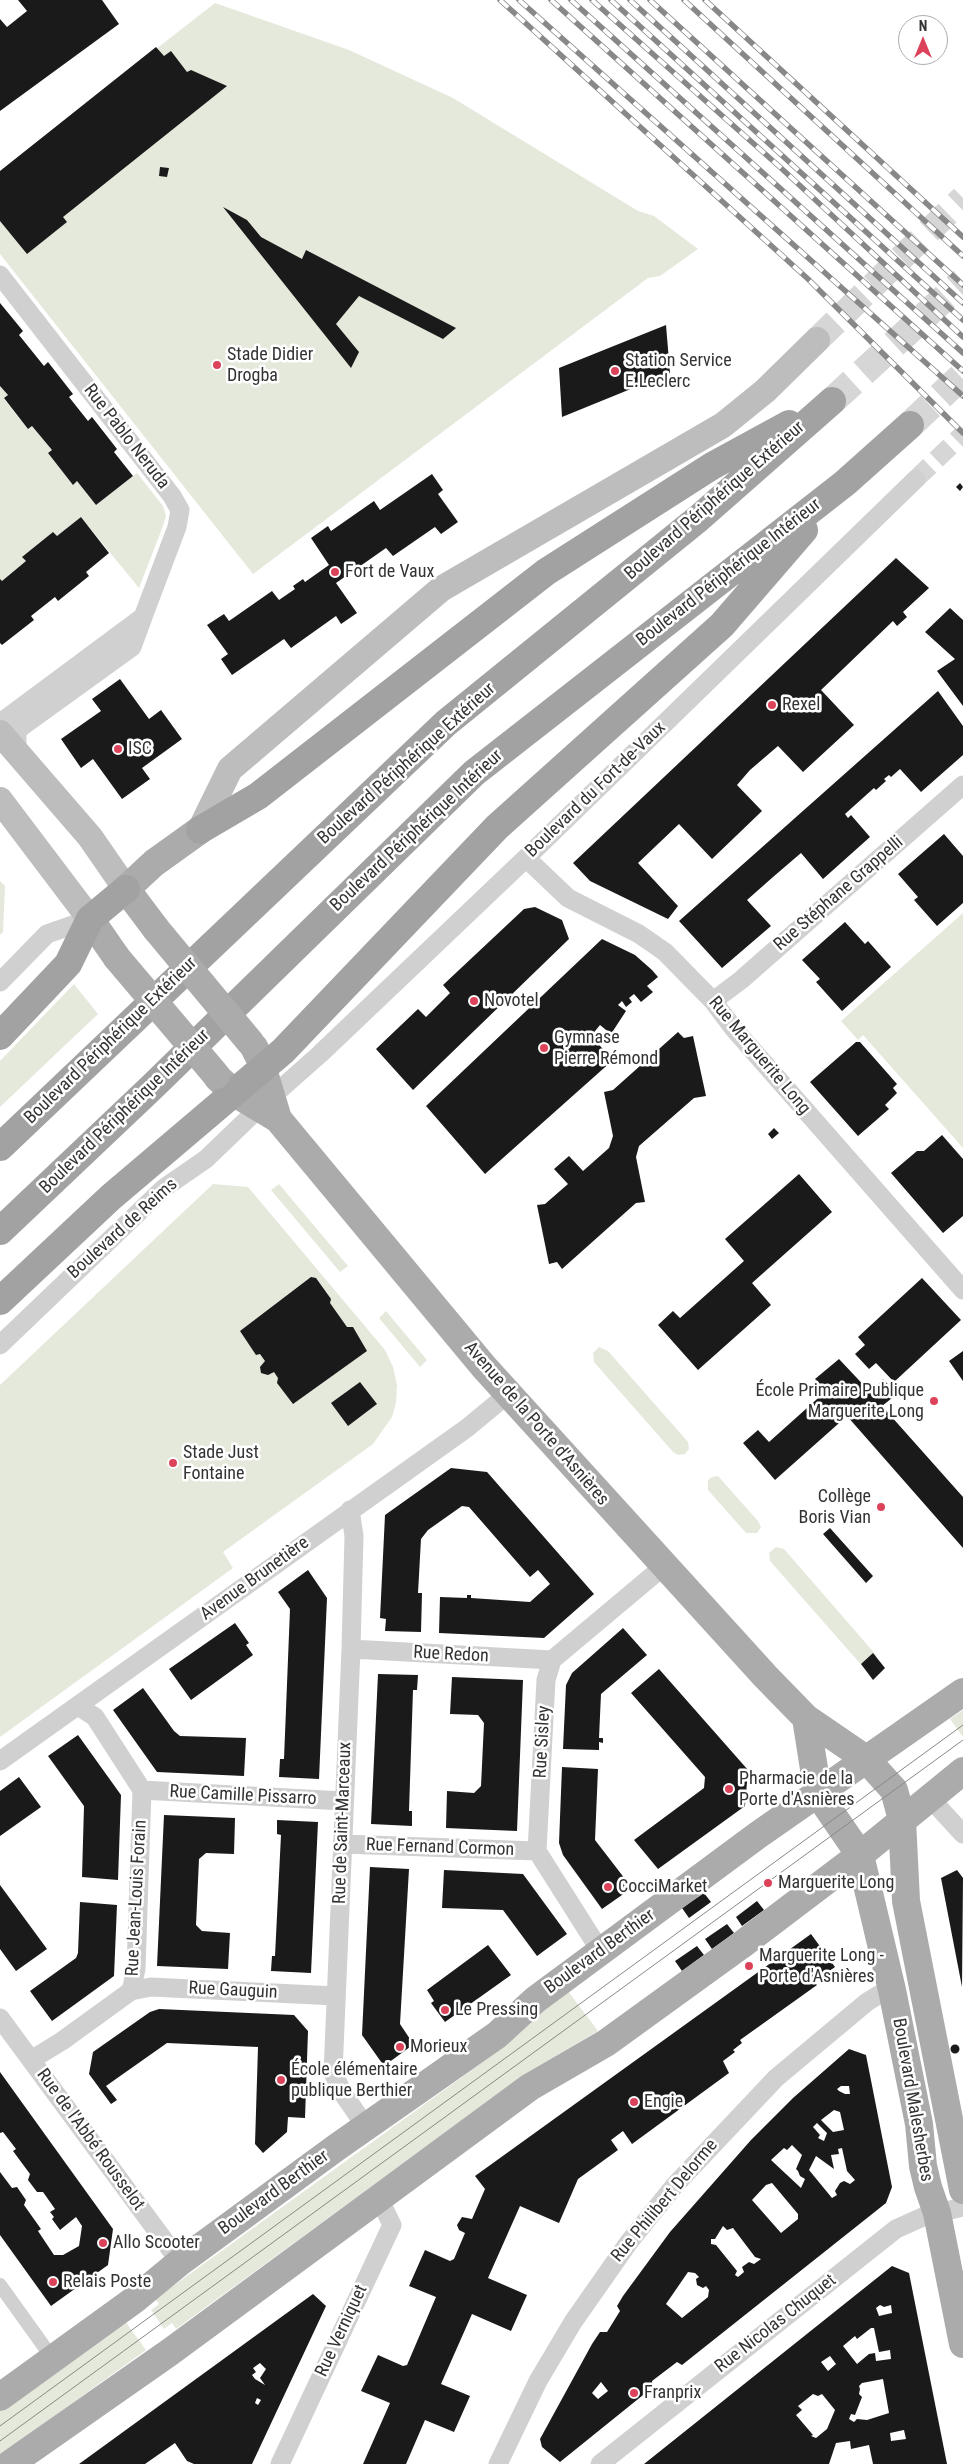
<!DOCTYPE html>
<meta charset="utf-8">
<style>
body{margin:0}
#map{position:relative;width:963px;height:2464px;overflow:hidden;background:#fff;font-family:"Roboto Condensed",sans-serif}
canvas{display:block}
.north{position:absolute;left:898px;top:15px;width:50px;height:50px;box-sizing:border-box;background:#fff;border:1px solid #adadad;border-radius:50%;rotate:0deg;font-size:14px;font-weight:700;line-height:20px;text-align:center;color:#333}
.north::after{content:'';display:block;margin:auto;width:18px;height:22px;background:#dc4259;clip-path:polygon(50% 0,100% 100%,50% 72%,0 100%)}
</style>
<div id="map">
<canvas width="963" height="2464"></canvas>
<div class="north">N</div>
</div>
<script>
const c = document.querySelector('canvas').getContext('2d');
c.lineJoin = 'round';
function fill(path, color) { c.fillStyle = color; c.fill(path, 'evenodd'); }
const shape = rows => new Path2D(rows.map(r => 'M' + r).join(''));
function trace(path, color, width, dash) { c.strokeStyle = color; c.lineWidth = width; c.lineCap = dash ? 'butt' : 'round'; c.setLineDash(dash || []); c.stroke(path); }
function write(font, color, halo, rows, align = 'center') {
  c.font = font + ' "Roboto Condensed",sans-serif'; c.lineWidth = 5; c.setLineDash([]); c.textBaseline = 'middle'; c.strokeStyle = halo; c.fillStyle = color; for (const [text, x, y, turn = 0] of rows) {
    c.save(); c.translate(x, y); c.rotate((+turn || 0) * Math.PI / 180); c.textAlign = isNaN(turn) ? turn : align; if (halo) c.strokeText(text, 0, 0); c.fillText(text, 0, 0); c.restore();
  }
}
const green = shape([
 [215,3,349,50,453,98,638,211,654,216,698,249,660,276,648,278,253,574,0,254,0,171],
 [0,386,8,395,4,399,28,429,32,426,52,450,48,453,73,484,77,481,96,505,137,473,163,506,166,516,163,526,139,588,81,517,57,536,53,532,23,557,26,561,2,581,0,579],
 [0,881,5,886,3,932,0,935],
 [963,913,963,1148,863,1035,858,1040,841,1021],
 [74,984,98,1014,0,1107,0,1061],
 [213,1184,248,1187,385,1350,393,1367,397,1385,396,1403,392,1417,373,1444,223,1552,233,1568,0,1737,0,1385],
 [279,1184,348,1266,340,1272,271,1190],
 [386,1311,427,1360,420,1367,379,1318],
 [599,1347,608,1351,688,1442,689,1449,685,1454,678,1455,673,1452,594,1362,593,1353],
 [718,1476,758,1521,761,1527,757,1533,746,1533,708,1490,708,1480,712,1477],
 [776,1547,784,1549,877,1656,864,1668,770,1561,769,1553],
 [963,1710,963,1737,950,1719],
 [568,1991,598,2031,525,2074,176,2329,172,2323,164,2329,151,2310,159,2304,155,2299,501,2049,535,2017],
 [125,2321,146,2350,0,2455,0,2411]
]);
const building = shape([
 [18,0,102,0,119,24,0,111,0,19,7,27,27,11],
 [156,47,164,56,171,51,187,72,191,70,227,86,63,217,67,222,27,254,0,221,0,171],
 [160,167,169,168,167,177,159,176],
 [223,207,247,220,261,237,302,259,306,250,456,328,443,339,359,296,336,324,359,352,351,368],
 [0,303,23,331,19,335,44,366,48,362,73,394,69,397,88,421,92,417,117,449,114,452,133,476,96,505,77,481,73,485,48,453,52,450,32,426,28,429,4,398,8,395,0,386],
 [666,325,670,373,562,417,559,368],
 [432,474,443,490,438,494,458,522,441,534,435,527,393,556,386,548,336,583,357,613,341,624,336,616,291,648,284,639,232,675,221,659,228,654,207,625,224,614,229,621,272,591,279,600,295,589,293,586,303,579,305,582,329,565,311,538,328,526,331,531,374,501,380,510],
 [960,483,963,487,960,491,956,487],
 [81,517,109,553,86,572,89,576,58,601,55,597,31,616,34,620,2,645,0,643,0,579,2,581,26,561,22,557,53,532,57,536],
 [896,558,929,588,903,612,907,617,897,626,893,621,821,690,854,725,803,772,778,746,750,770,737,785,762,811,712,859,679,824,638,863,678,906,668,919,590,881,573,863],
 [950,608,963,620,963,706,937,671,955,659,925,632],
 [120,679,149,719,161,710,182,739,142,768,150,779,122,799,93,759,81,768,61,739,101,711,92,699],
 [938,691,963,726,963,755,921,792,900,769,891,777,889,775,884,779,886,781,876,790,874,788,845,814,848,818,851,815,870,837,823,879,801,853,773,877,747,900,771,926,722,968,679,921],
 [944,834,963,856,963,903,937,926,914,900,918,897,898,874],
 [535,907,562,920,569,939,413,1090,376,1049,418,1009,426,1017,450,993,443,985,524,909],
 [845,922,865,944,868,941,891,967,842,1011,816,982,820,979,802,960],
 [602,939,635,955,652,970,658,977,647,986,653,992,641,1002,634,994,629,998,632,1002,626,1007,622,1001,618,1005,626,1011,611,1034,600,1025,591,1036,613,1060,485,1174,426,1106],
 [678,1032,684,1038,693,1036,706,1096,694,1098,639,1146,636,1157,645,1202,636,1203,562,1269,557,1262,549,1264,537,1205,545,1204,568,1184,554,1169,569,1156,583,1171,609,1148,613,1136,604,1092,613,1090],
 [856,1042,860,1042,897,1084,893,1088,897,1093,885,1105,889,1109,858,1136,810,1082],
 [774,1128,779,1133,772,1139,768,1134],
 [942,1135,963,1159,963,1216,943,1233,891,1173,917,1151,924,1151],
 [799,1174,832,1212,752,1283,771,1305,698,1370,658,1325,673,1311,680,1318,744,1261,725,1239],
 [311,1277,316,1278,331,1299,330,1303,347,1327,353,1327,367,1351,293,1404,277,1383,278,1378,274,1372,268,1375,261,1373,260,1367,265,1361,260,1354,256,1355,240,1331],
 [922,1278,961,1320,894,1382,876,1363,869,1369,855,1354,865,1345,858,1337],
 [963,1351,963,1381,949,1361],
 [839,1359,871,1393,883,1379,897,1394,882,1406,963,1497,963,1548,847,1416,775,1480,743,1443,758,1430,769,1442,826,1391,815,1379],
 [360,1382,377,1404,348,1426,331,1403],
 [451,1468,487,1472,594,1594,544,1638,439,1633,440,1597,467,1598,467,1595,471,1595,471,1598,530,1602,550,1584,538,1570,530,1577,469,1507,462,1506,428,1530,421,1539,418,1593,422,1593,421,1632,385,1631,386,1619,380,1618,385,1515],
 [830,1528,873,1576,866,1583,823,1534],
 [308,1570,327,1598,319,1779,279,1777,280,1759,284,1759,290,1609,278,1592],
 [235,1623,249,1643,246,1645,253,1655,191,1700,169,1669],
 [623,1628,647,1655,601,1694,599,1738,603,1738,603,1743,599,1742,599,1750,563,1749,566,1685,572,1673],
 [873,1653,885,1668,873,1680,861,1664],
 [659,1669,748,1770,745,1806,658,1869,634,1840,704,1788,705,1777,631,1693],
 [378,1674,418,1675,417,1690,413,1690,409,1811,412,1811,412,1826,371,1824],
 [452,1677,523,1680,517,1831,446,1828,447,1791,474,1793,481,1786,484,1723,478,1715,450,1714],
 [143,1688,174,1731,180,1736,246,1738,244,1776,157,1772,113,1710],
 [78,1735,121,1795,118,1880,82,1877,84,1806,48,1756],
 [562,1767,598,1769,595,1840,632,1888,602,1909,563,1855,559,1843],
 [19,1777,41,1807,0,1836,0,1791],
 [164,1815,235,1818,234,1854,206,1853,199,1859,196,1925,202,1931,230,1933,228,1969,157,1966],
 [277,1820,318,1822,311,1973,271,1971,272,1956,275,1956,281,1835,277,1834],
 [370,1867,409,1869,400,2024,410,2039,413,2037,414,2044,384,2066,362,2035],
 [444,1870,523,1874,567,1934,537,1956,503,1910,442,1908],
 [957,1870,963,1878,962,1987,941,1878],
 [0,1885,47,1949,16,1971,0,1949],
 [704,1893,711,1902,689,1918,682,1908],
 [757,1901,764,1910,742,1926,736,1917],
 [80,1902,117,1905,114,1976,52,2021,30,1991,76,1958,78,1953],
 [727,1924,734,1933,712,1949,705,1939],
 [811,1934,835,1967,814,1982,817,1985,740,2040,742,2043,733,2050,735,2052,723,2061,729,2073,632,2144,623,2131,611,2140,618,2150,578,2179,559,2223,520,2206,488,2278,527,2295,511,2331,472,2314,441,2384,470,2396,454,2432,425,2420,406,2464,363,2464,390,2403,361,2391,378,2355,403,2366,407,2365,436,2297,409,2286,425,2250,450,2261,454,2259,465,2233,459,2230,457,2225,462,2217,472,2219,485,2189,475,2176],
 [488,1945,511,1975,445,2022,431,2003,434,2001,427,1990],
 [697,1946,704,1955,682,1971,675,1961],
 [159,2009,294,2015,308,2031,305,2118,288,2117,287,2132,263,2153,255,2144,258,2047,167,2043,106,2086,117,2100,111,2104,89,2074,93,2052,150,2012],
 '950.5 2049a4.5 4.5 0 1 1 9 0a4.5 4.5 0 1 1-9 0Z',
 [849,2049,866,2055,892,2187,886,2203,682,2365,677,2362,652,2381,653,2387,560,2462,542,2447,540,2439,592,2344,600,2332,607,2332,620,2311,617,2306,623,2296,670,2232,751,2140,793,2098],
 [841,2086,849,2086,850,2094,845,2094,839,2091,837,2089],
 [834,2110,840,2112,844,2130,833,2132,821,2120],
 [817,2123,827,2133,824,2141,818,2138,820,2135,813,2127],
 [792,2145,802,2155,796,2169,798,2171,800,2176,805,2179,801,2188,771,2160,784,2148,787,2150],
 [842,2148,847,2171,855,2180,850,2184,844,2181,840,2183,835,2191,837,2195,832,2198,809,2170,816,2156,834,2169,831,2155,839,2154,838,2149],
 [772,2183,798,2214,798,2219,781,2233,752,2200,766,2185],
 [723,2226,727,2230,733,2228,755,2257,761,2259,754,2264,749,2262,742,2267,744,2272,738,2277,735,2275,737,2271,716,2245,711,2244,711,2239,715,2239],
 [688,2272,695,2273,699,2277,696,2279,697,2285,703,2288,706,2286,709,2290,708,2297,682,2318,666,2304],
 [601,2382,608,2391,598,2399,592,2393],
 [0,2072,113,2229,108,2265,51,2306,0,2235,0,2172,12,2188,17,2187,26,2200,24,2205,41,2229,38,2231,54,2255,63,2255,79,2246,82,2226,76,2217,60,2230,52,2219,54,2217,50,2212,55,2209,43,2192,37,2192,28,2180,30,2174,13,2151,16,2149,3,2132,0,2133],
 [892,2266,909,2273,947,2464,873,2464,869,2445,851,2449,850,2441,836,2443,829,2464,644,2464],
 [880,2305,884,2307,891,2305,892,2313,879,2316,876,2308],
 [871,2328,874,2328,879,2352,890,2350,891,2359,876,2361,875,2353,869,2354,857,2364,843,2346,855,2336,857,2339],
 [830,2356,836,2364,828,2371,821,2362],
 [883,2379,889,2413,867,2420,857,2419,854,2422,849,2419,851,2414,855,2415,862,2397,859,2394,860,2389,859,2386,862,2383],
 [813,2394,818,2396,822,2394,835,2410,827,2429,816,2438,811,2436,813,2435,796,2415,802,2410,798,2406],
 [904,2430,906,2439,891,2441,890,2433],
 [313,2294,326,2306,252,2464,194,2464,187,2461,175,2443,145,2464,79,2464],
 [260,2363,266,2369,260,2378,265,2385,255,2379,252,2375,256,2372,253,2368],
 [257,2398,261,2400,258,2405,255,2403]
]);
const minorTunnel = shape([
 [916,479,963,434]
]);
const secondaryTunnel = shape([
 [817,340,963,198]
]);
const trunkTunnel = shape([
 [832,401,963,281],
 [910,425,963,375]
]);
const pedestrian = shape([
 [0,2285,53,2359]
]);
const minor = shape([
 [0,275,172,496,180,510,177,527,143,617,0,723],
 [17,753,17,730,132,647,143,617],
 [526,858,568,898,639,934,665,952,713,1001,734,1029,963,1290],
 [0,982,47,934,90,919],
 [713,1001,741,980,963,785],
 [0,1345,164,1188,206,1159,258,1109,320,1054,526,858,916,479],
 [350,1510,354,1536,351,1649,333,2073,344,2095,366,2127],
 [351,1649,552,1660],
 [0,1761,467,1428,508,1394],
 [142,1790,343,1801],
 [930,1798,963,1834],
 [342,1844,537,1851],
 [601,1952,537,1851,546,1680,552,1660,664,1566],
 [131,1991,151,1987,336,1996],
 [0,2018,180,2262],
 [31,2060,62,2041,131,1991,136,1969,142,1790,95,1717,78,1706],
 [280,2464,392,2225,379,2198],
 [498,2464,538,2381,573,2322,629,2242,675,2185,776,2078,867,2002,880,1994,892,1990],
 [600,2464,896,2229,925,2216,963,2207]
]);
const secondary = shape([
 [0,733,90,837,126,889],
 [0,800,90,919],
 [200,830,230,769,441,589,723,425,765,391,817,340]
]);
const primary = shape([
 [90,919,117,958],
 [156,929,126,889,154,863,200,830],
 [254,1047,260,1059,278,1119,484,1367,766,1677,806,1718,866,1759,894,1790,902,1820,906,1901,963,2190],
 [218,1078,233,1092,278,1119],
 [806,1718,818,1794,860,1855,892,1990,919,2124,923,2166,928,2187,937,2213,963,2344],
 [0,2397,134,2300,180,2262,337,2147,497,2035,535,2000,758,1835,963,1692],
 [10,2464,170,2352,530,2087,606,2043,740,1946,860,1855,963,1771]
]);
const trunk = shape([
 [200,830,258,796,546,572,712,466,789,424],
 [0,1036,68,964,90,919,126,889],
 [0,1147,446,723,699,518,832,401],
 [0,1231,152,1087,474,773,845,483,910,425],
 [0,1301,111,1197,283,1051,497,827,722,625,804,530]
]);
const tram = shape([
 [0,2426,963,1725],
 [0,2441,963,1740]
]);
const rail = shape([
 [500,0,808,279,963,433],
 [519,0,963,396],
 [551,0,963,371],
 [571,0,963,353],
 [592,0,781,168,963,337],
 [611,0,963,320],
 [630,0,963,303],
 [650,0,963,285],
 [684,0,963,256],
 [705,0,963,237]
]);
const primaryBridge = shape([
 [156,929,250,1042],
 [117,958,216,1075]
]);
const markers = [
 [217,365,5,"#dc4259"],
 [615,371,5,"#dc4259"],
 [335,572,5,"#dc4259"],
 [772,705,5,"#dc4259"],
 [118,749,5,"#dc4259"],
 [474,1001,5,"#dc4259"],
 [544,1048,5,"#dc4259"],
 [934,1401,5,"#dc4259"],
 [173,1463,5,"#dc4259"],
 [881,1507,5,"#dc4259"],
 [729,1789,5,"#dc4259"],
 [768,1883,5,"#dc4259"],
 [608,1887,5,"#dc4259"],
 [749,1966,5,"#dc4259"],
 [445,2010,5,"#dc4259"],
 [400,2047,5,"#dc4259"],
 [281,2080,5,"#dc4259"],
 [634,2102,5,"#dc4259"],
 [103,2243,5,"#dc4259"],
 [53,2282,5,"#dc4259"],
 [634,2393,5,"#dc4259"]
];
const poiNames = [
 ["Stade Didier",227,355],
 ["Drogba",227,376],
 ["Station Service",625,361],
 ["E.Leclerc",625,382],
 ["Fort de Vaux",345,572],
 ["Rexel",782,705],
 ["ISC",128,749],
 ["Novotel",484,1001],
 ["Gymnase",554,1038],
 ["Pierre Rémond",554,1059],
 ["École Primaire Publique",924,1391,"right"],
 ["Marguerite Long",924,1412,"right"],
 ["Stade Just",183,1453],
 ["Fontaine",183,1474],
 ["Collège",871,1497,"right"],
 ["Boris Vian",871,1518,"right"],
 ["Pharmacie de la",739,1779],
 ["Porte d'Asnières",739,1800],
 ["Marguerite Long",778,1883],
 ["CocciMarket",618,1887],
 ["Marguerite Long -",759,1956],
 ["Porte d'Asnières",759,1977],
 ["Le Pressing",455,2010],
 ["Morieux",410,2047],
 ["École élémentaire",291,2070],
 ["publique Berthier",291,2091],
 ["Engie",644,2102],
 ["Allo Scooter",113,2243],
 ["Relais Poste",63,2282],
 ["Franprix",644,2393]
];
const streetNames = [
 ["Rue Pablo Neruda",126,437,52],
 ["Boulevard Périphérique Extérieur",715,501,-41],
 ["Boulevard Périphérique Intérieur",729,573,-38],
 ["Boulevard Périphérique Extérieur",407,764,-42],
 ["Boulevard du Fort-de-Vaux",596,790,-44],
 ["Boulevard Périphérique Intérieur",417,831,-43],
 ["Rue Stéphane Grappelli",839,894,-41],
 ["Boulevard Périphérique Extérieur",111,1041,-44],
 ["Rue Marguerite Long",759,1056,50],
 ["Boulevard Périphérique Intérieur",125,1112,-44],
 ["Boulevard de Reims",123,1229,-42],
 ["Avenue de la Porte d'Asnières",536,1424,49],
 ["Avenue Brunetière",255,1579,-36],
 ["Rue Redon",451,1655,3],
 ["Rue Sisley",543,1742,-87],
 ["Rue Camille Pissarro",243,1796,3],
 ["Rue de Saint-Marceaux",343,1823,-88],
 ["Rue Fernand Cormon",440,1848,2],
 ["Rue Jean-Louis Forain",137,1898,-87],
 ["Boulevard Berthier",600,1952,-36],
 ["Rue Gauguin",233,1991,3],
 ["Boulevard Malesherbes",912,2100,80],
 ["Rue de l'Abbé Rousselot",90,2140,54],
 ["Boulevard Berthier",274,2193,-36],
 ["Rue Philibert Delorme",665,2201,-50],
 ["Rue Nicolas Chuquet",776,2324,-38],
 ["Rue Verniquet",342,2331,-65]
];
fill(green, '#e4e9dc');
fill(building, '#1a1a1a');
trace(minorTunnel, '#d6d6d6', 19, [19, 9]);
trace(secondaryTunnel, '#d6d6d6', 26, [26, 13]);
trace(trunkTunnel, '#d6d6d6', 28, [28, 14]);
trace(pedestrian, '#d0d0d0', 14);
trace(minor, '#d0d0d0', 19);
trace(secondary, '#bdbdbd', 26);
trace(primary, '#ababab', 28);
trace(trunk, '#a2a2a2', 28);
trace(tram, '#888', 1);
trace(rail, '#888', 5.5);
trace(rail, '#fff', 4, [11]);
trace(primaryBridge, '#ababab', 28);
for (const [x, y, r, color] of markers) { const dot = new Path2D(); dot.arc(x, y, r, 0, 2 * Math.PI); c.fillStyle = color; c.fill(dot); trace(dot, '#fff', 2); }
write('18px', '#333', '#fff', poiNames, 'left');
write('18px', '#333', '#fff', streetNames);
</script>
